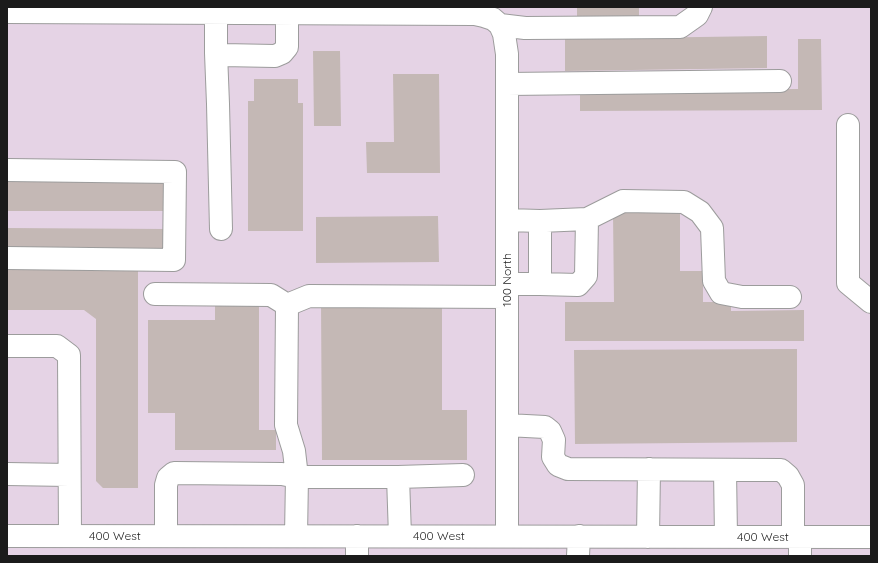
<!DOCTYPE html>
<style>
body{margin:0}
#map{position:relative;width:878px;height:563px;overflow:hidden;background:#ece7e1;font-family:Quicksand,sans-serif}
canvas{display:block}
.frame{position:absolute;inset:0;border:8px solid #1b1b1b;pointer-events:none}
</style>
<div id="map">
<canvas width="878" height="563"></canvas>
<div class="frame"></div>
</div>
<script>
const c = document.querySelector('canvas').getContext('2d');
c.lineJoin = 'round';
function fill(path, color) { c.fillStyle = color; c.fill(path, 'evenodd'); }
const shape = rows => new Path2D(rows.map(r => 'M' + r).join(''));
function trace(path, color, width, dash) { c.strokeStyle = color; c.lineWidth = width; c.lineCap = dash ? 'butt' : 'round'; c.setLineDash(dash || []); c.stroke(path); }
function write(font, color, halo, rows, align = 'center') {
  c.font = font + ' Quicksand,sans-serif'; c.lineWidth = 4; c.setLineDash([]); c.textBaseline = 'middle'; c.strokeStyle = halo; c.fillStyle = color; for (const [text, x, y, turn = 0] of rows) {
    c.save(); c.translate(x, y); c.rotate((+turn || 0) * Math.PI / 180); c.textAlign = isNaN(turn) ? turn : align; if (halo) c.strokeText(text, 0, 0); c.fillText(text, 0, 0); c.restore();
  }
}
const industrial = shape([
 [7,7,871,7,871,556,7,556]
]);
const building = shape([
 [577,7,639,7,639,18,577,17],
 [767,36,767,68,565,71,565,39],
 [798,39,821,39,822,110,580,111,580,91,798,89],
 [313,51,340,51,341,126,314,126],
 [393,74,439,74,440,173,367,173,366,142,394,142],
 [254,79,298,79,298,103,303,103,303,231,248,231,248,101,254,101],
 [7,181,166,181,166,211,7,211],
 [613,213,680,213,680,271,703,271,703,302,731,302,731,311,804,310,804,341,565,341,565,302,614,302],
 [438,216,439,262,316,263,316,217],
 [7,228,166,229,166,251,7,251],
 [7,268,138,268,138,488,103,488,96,481,96,319,84,310,7,310],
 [442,301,442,410,467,410,467,460,322,460,321,302],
 [215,306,259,306,259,430,276,430,276,450,175,450,175,413,148,413,148,320,215,320],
 [797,349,797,442,575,444,574,350]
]);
const minor = shape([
 [7,12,475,14,484,16,493,19,500,25,504,34,507,54,507,536],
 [216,13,216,53,222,55,275,56,282,53,287,47,287,13],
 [500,25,525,28,680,27,697,15,701,7],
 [216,53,218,104,221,229],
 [507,84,780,81],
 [848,125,848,283,871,302],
 [7,170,175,172,174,260,7,258],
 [507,220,540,221,540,284,507,284],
 [540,221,587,219,623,201,684,202,700,212,712,228,714,281,721,293,742,297,790,297],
 [540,284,578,285,586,276,587,219],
 [155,294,271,295,287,305],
 [7,346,57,346,69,355,70,536],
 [507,425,545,427,550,431,554,440,553,457,558,465,568,469,781,470,788,476,793,485,793,537],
 [725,470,726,537],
 [7,474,69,475],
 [398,477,297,477,294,451,286,425,287,305,309,296,507,297],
 [7,536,871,537],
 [166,536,166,485,168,478,174,473,282,474,297,477,296,536],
 [357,536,357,556],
 [400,536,398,477,463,475],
 [648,537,649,469],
 [800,537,800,556],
 [578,556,579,536]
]);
const streetNames = [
 ["100 North",507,280,-90],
 ["400 West",115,536],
 ["400 West",439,536],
 ["400 West",763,537]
];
fill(industrial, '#e5d3e5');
fill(building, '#c4b8b5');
trace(minor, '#9c9c9c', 24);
trace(minor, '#fff', 22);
write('12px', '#1b1b1b', '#fff', streetNames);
</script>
